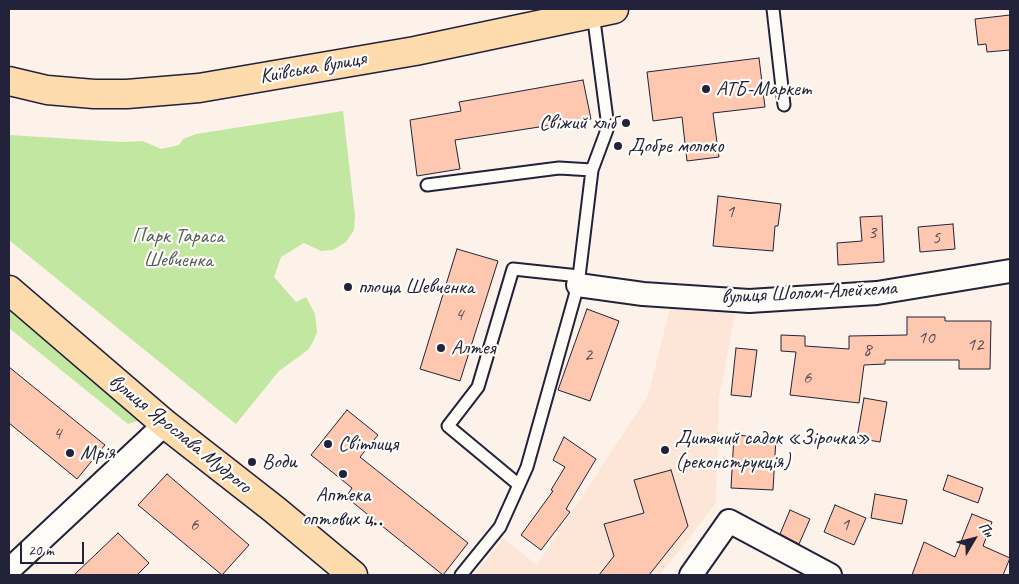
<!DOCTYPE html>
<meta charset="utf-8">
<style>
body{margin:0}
#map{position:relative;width:1019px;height:584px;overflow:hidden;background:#fdf2e9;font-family:Caveat,sans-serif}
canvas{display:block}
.frame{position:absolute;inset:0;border:10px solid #22223b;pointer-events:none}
.north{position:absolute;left:949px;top:514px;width:50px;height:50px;-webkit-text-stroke:4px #fdfcf7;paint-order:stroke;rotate:53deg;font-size:14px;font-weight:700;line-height:20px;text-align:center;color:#22223b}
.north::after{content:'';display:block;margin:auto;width:18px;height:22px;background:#22223b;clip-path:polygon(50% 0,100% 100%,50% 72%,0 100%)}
.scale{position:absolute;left:20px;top:542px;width:64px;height:22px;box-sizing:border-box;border:2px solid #22223b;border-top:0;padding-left:6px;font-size:15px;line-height:18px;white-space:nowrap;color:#22223b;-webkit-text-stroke:4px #fdfcf7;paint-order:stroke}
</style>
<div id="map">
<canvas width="1019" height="584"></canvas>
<div class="frame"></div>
<div class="north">Пн</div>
<div class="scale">20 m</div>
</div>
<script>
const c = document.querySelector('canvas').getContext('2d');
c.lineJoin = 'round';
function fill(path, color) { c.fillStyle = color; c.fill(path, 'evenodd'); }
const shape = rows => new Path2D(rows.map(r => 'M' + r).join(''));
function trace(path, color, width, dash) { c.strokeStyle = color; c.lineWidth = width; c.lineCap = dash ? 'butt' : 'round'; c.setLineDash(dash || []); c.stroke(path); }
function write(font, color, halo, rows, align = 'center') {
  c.font = font + ' Caveat,sans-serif'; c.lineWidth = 4.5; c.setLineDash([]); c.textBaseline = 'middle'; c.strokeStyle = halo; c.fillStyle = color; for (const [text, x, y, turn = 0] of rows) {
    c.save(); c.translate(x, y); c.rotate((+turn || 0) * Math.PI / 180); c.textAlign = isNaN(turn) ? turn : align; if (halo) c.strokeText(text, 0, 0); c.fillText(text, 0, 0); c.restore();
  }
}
const built = shape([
 [670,308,735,314,719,398,716,503,660,575,473,575,504,539,537,565,648,396]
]);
const green = shape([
 [343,111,355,216,354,230,346,242,333,250,321,251,304,243,281,257,274,277,296,302,306,297,315,314,317,332,313,342,308,350,279,371,236,424,9,240,9,135,121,142,143,141,161,149,179,145,183,139,196,134],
 [9,307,145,419,128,424,9,328]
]);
const building = shape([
 [1010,15,1010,50,987,52,986,44,978,45,975,19,1010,15],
 [759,58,765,107,713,113,719,157,687,161,682,117,653,121,647,72,759,58],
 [583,80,591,119,455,140,460,169,417,176,410,120,461,111,459,102,583,80],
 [718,196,781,204,778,226,775,226,773,251,713,246,718,196],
 [882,216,884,262,838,265,837,243,862,241,860,217,882,216],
 [953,224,955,249,920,252,918,227,953,224],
 [457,249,498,261,460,381,420,369,457,249],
 [587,309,619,321,590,401,558,390,587,309],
 [907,317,945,317,945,321,991,321,990,369,959,369,959,360,885,360,885,364,864,365,859,403,790,395,796,352,781,351,781,335,805,336,805,346,849,349,849,336,907,335,907,317],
 [736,348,757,350,751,397,731,395,736,348],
 [9,367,105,445,77,479,9,423,9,367],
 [864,398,887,402,880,442,857,438,864,398],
 [347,410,378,435,360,457,468,543,443,575,346,497,352,488,311,455,347,410],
 [734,435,776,438,773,490,731,488,734,435],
 [564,437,596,459,566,509,570,512,541,550,521,535,553,491,551,490,565,467,553,460,564,437],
 [671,470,688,526,649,575,599,575,614,556,604,524,644,513,634,480,671,470],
 [167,474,249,545,222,575,138,505,167,474],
 [948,475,983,488,978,503,943,490,948,475],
 [875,494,907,500,902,524,871,518,875,494],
 [835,505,866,518,854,545,824,532,835,505],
 [790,510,810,519,799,544,780,534,790,510],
 [972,514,992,522,983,546,1010,558,1003,575,912,575,924,542,955,557,972,514],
 [118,533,149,563,137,575,74,575,118,533]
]);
const lane = shape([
 [773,9,784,105],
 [427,185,559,168,592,170],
 [519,485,448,426,478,387,513,269,579,276],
 [461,575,500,527,527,467,578,285,592,170,608,127,593,13]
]);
const street = shape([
 [578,285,643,294,749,301,877,293,1010,271],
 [9,570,165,424],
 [691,575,729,521,830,575]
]);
const primary = shape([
 [9,81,47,90,94,94,127,94,199,88,415,51,614,9],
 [9,290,165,424,275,510,353,575]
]);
const markers = [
 [706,89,5,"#22223b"],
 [626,123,5,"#22223b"],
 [618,146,5,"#22223b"],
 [348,287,5,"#22223b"],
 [441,348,5,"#22223b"],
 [328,444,5,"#22223b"],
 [665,450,5,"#22223b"],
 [70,453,5,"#22223b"],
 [252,462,5,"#22223b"],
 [343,474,5,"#22223b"]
];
const numberNames = [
 ["1",730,212],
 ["3",872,233],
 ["5",936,238],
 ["4",459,315],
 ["10",926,338],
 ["12",975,345],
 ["8",867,350],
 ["2",588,355],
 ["6",807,378],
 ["4",57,434],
 ["6",194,525],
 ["1",845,525]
];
const streetNames = [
 ["Київська вулиця",313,68,-10],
 ["вулиця Шолом-Алейхема",809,293,-3],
 ["вулиця Ярослава Мудрого",180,434,39]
];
const poiNames = [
 ["АТБ-Маркет",716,89],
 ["Свіжий хліб",616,123,"right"],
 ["Добре молоко",628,146],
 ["площа Шевченка",358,287],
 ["Алтея",451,348],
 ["Дитячий садок «Зірочка»",675,438],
 ["(реконструкція)",675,462],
 ["Світлиця",338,444],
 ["Мрія",80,453],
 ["Води",262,462],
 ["Аптека",343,495,"center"],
 ["оптових ц‥",343,519,"center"]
];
const parkNames = [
 ["Парк Тараса",178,236],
 ["Шевченка",178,260]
];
fill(built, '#fde5d8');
fill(green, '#c2e7a1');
fill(building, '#fec8b0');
trace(building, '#22223b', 1);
trace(lane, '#22223b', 15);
trace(street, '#22223b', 26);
trace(primary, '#22223b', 31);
trace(lane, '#fdfcf7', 11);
trace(street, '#fdfcf7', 22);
trace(primary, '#fedbac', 28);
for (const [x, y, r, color] of markers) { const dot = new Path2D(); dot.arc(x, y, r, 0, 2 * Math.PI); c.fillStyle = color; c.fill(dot); trace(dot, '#fdfcf7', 2); }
write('19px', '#594c58', null, numberNames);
write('21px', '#22223b', '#fdfcf7', streetNames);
write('21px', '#22223b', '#fdfcf7', poiNames, 'left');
write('21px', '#525d5a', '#fdfcf7', parkNames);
</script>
